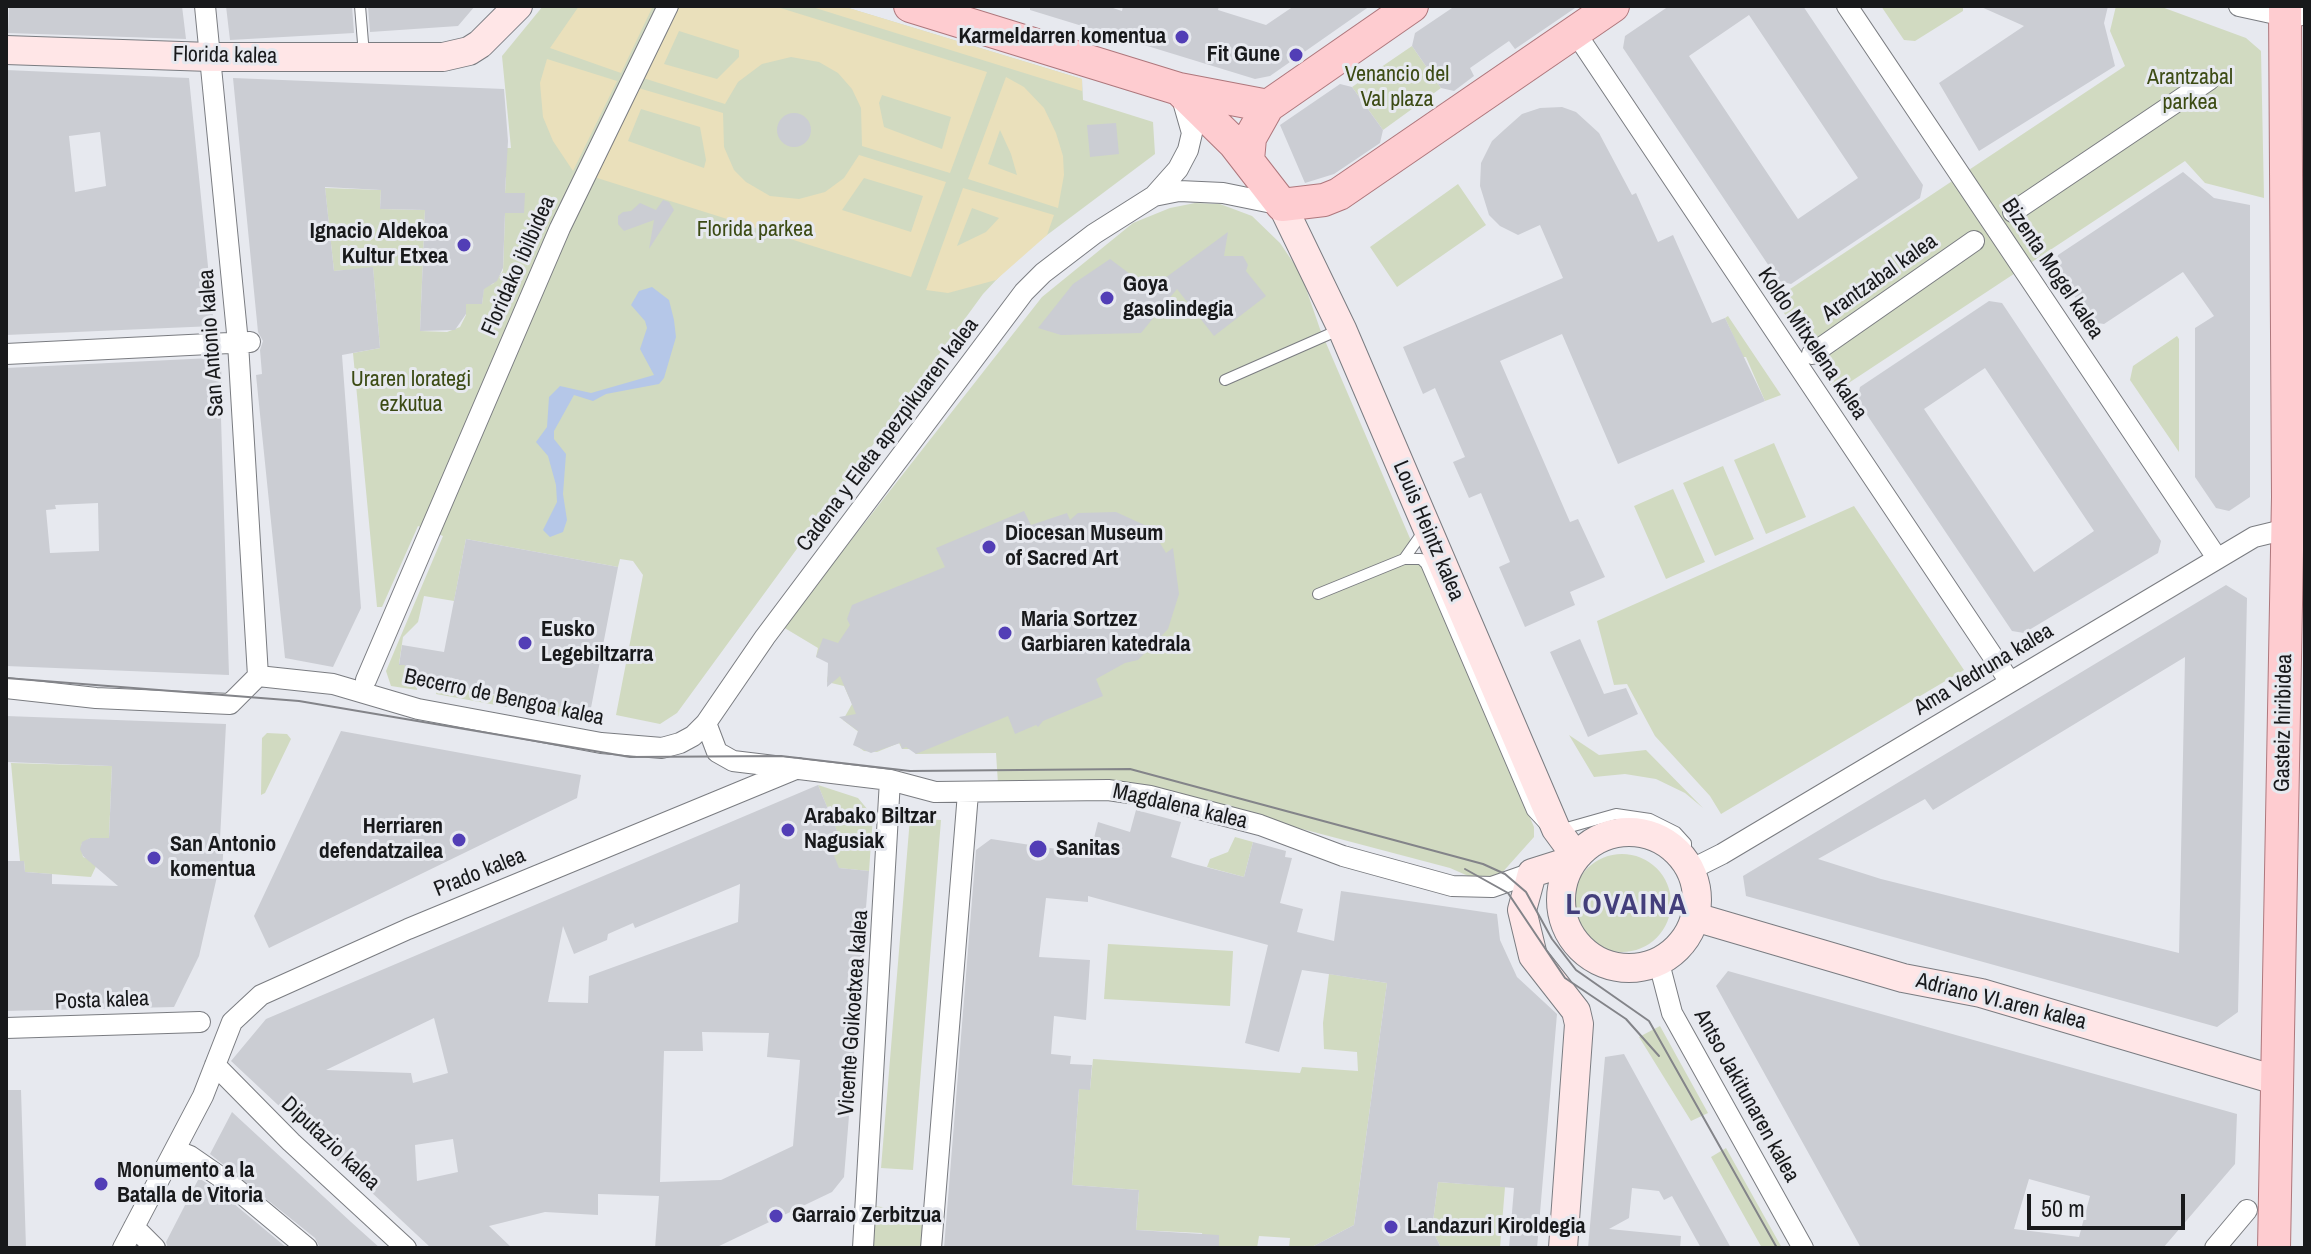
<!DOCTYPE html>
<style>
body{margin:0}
#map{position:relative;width:2311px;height:1254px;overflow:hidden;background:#e7e9ef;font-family:"Archivo Narrow",sans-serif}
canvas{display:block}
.frame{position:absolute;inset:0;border:8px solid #18191b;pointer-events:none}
.scale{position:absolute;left:2027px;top:1194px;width:158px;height:36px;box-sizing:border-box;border:4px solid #18191b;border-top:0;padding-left:10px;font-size:24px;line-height:28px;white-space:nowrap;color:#18191b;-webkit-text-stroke:6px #e7e9ef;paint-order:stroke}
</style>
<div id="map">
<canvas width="2311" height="1254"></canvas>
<div class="frame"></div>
<div class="scale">50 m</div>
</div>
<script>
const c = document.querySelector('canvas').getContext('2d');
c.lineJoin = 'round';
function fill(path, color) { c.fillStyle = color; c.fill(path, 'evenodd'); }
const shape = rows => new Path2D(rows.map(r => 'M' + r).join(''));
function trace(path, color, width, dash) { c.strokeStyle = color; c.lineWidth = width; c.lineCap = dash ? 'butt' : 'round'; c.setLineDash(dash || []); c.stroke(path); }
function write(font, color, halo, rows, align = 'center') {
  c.font = font + ' "Archivo Narrow",sans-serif'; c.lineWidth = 6; c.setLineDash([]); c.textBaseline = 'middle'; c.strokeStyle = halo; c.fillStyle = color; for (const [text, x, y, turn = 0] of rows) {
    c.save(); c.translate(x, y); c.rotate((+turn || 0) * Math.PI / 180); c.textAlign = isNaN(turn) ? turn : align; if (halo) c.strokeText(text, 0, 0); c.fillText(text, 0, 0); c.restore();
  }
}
const green = shape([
 [543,6,842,6,1082,79,1083,100,1153,122,1155,154,1047,235,1014,261,983,294,677,713,660,724,616,715,643,575,633,561,620,559,618,567,466,539,454,601,424,596,418,622,403,637,399,664,405,665,404,677,418,679,417,690,391,686,386,671,443,536,418,526,382,607,377,607,353,353,380,348,373,268,334,271,325,188,381,190,380,209,425,210,420,331,447,332,460,327,466,315,466,304,482,304,484,286,493,284,503,271,505,213,524,212,505,193,506,177,467,176,473,148,511,148,502,56],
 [1881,6,1962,6,1963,7,1963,11,1915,41,1904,40],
 [2116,6,2159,6,2246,38,2261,51,2264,198,2205,183,2185,161,1835,392,1775,299,2125,66,2110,31],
 [1412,46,1441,88,1383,130,1352,87],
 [1458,184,1486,225,1397,287,1370,247],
 [1195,203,1220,204,1252,216,1280,243,1301,274,1320,329,1534,827,1534,837,1500,875,1482,882,1450,868,1162,792,998,784,996,753,916,754,911,749,902,749,899,743,877,752,864,751,854,744,860,733,843,720,852,704,844,686,827,682,830,660,816,657,818,648,783,627,1042,297,1133,223,1170,208],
 [1728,316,1781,395,1765,401,1746,357,1743,357,1725,318],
 [2177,336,2179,339,2179,452,2130,380,2133,366],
 [1774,443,1806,517,1766,534,1734,460],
 [1723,466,1754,539,1715,556,1683,483],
 [1673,489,1705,562,1666,579,1634,506],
 [1854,506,1964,670,1721,814,1710,796,1655,736,1627,684,1614,685,1597,621],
 [438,685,590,713,589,722,436,694],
 [267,733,287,734,291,739,265,793,261,795,262,738],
 [1569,735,1599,755,1646,750,1703,808,1685,793,1656,779,1625,774,1594,777],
 [11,763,112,766,109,838,90,838,81,845,83,857,98,862,91,877,25,872,24,861,20,861],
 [818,785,858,798,873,816,869,871,838,868,828,849,829,843,840,838,831,817,835,815,831,806,827,807],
 [910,818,941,820,913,1170,881,1168],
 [1235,837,1253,842,1244,877,1207,867,1210,859,1228,852],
 '1573 903a49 49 0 1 1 98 0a49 49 0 1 1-98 0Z',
 [1108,944,1233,951,1230,1006,1104,999],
 [1329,974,1387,983,1354,1225,1310,1248,1289,1248,1290,1238,1259,1236,1257,1248,1205,1248,1202,1233,1136,1230,1139,1190,1072,1185,1079,1089,1090,1089,1093,1059,1300,1073,1302,1067,1358,1071,1357,1052,1324,1049,1323,1023],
 [1660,1026,1708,1113,1691,1121,1639,1037],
 [1726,1148,1782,1248,1762,1248,1711,1157],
 [1438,1182,1505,1187,1500,1248,1441,1248,1432,1229],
 [873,1206,928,1212,924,1248,869,1248]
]);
const sand = shape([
 [579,6,653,6,621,73,550,48],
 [674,6,774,6,987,72,950,173,862,146,861,108,852,89,838,73,819,62,791,57,762,64,738,82,725,104,640,77],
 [679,31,739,50,739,57,717,79,664,64],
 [882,95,951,117,942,149,884,127,879,103],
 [809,6,842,6,1082,79,1082,91],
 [547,59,617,81,573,171,553,141,543,117,540,83],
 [1006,77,1024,87,1044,108,1056,133,1063,156,1064,175,1058,208,968,179],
 [1000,130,1011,154,1017,175,988,164],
 [635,87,723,113,724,147,734,170,746,182,770,196,799,199,825,192,844,178,859,155,946,182,911,277,594,177],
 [641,109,700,127,706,160,704,168,628,141],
 [864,178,923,196,911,232,842,210],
 [963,188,1054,215,1047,235,996,280,948,293,926,290],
 [972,208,999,218,986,232,957,246]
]);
const water = shape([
 [652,287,669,300,674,320,676,337,664,378,659,384,606,394,593,401,574,395,554,431,554,439,566,454,563,494,567,520,563,532,550,537,543,530,557,502,556,485,548,456,536,442,547,427,549,397,560,386,591,393,654,375,640,349,647,328,645,321,631,305,639,291]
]);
const building = shape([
 [9,6,182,6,186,39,8,33],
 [226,6,352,6,354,33,230,40],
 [368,6,475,6,458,26,370,32],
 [1030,6,1107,6,1122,11,1123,6,1219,6,1218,10,1266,25,1294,6,1370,6,1270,76,1255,79,1030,10],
 [1455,6,1578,6,1515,49,1509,41,1470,68,1474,76,1454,91,1441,88,1412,46,1415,33],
 [1669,6,1803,6,1923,185,1920,198,1791,284,1779,281,1623,48,1625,36],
 [1749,15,1858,178,1798,219,1689,56],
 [1979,6,2108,6,2104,23,2115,66,1979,151,1939,83,2024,26],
 [6,70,189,78,214,326,6,335],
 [100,132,106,186,75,192,69,136],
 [233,78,504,89,508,141,505,193,525,193,524,213,505,213,503,268,497,281,484,289,482,304,466,304,466,314,455,330,420,331,425,210,380,209,381,190,325,187,334,271,373,267,380,348,342,355,361,608,333,667,285,658,256,375,262,374,260,350,263,341,258,332],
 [1340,84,1352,87,1383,130,1380,143,1334,174,1305,183,1280,125],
 [1562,107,1576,112,1599,133,1632,195,1636,193,1658,242,1673,235,1712,323,1725,318,1765,401,1618,464,1562,334,1500,361,1570,522,1578,519,1605,577,1570,592,1575,605,1525,627,1499,567,1510,562,1481,493,1469,498,1453,462,1465,457,1435,388,1423,394,1403,347,1563,278,1540,225,1518,235,1500,226,1489,215,1480,186,1481,163,1492,141,1504,130,1522,114,1540,108],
 '777 130a17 17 0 1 1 34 0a17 17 0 1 1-34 0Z',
 [1116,123,1119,154,1090,157,1087,125],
 [2183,172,2214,198,2250,205,2250,497,2229,511,2216,508,2195,477,2195,328,2214,316,2183,272,2104,324,2091,322,2056,268,2058,255],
 [663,200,669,202,674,210,649,249,654,220,624,231,618,224,618,216,623,212,631,211,640,203,656,210],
 [1228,232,1224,256,1243,256,1248,265,1246,271,1266,296,1214,336,1177,289,1141,333,1061,335,1038,328,1073,284,1110,259,1150,289],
 [1989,301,2002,303,2161,541,2158,553,2024,633,2012,631,1857,400,1860,387],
 [1985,368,2094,531,2034,572,1924,409],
 [211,358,221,367,224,414,221,418,229,675,6,666,6,368],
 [98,503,99,551,50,553,46,510,56,509,55,505],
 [1024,511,1031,525,1067,513,1070,520,1078,513,1116,512,1151,528,1166,553,1173,548,1179,594,1168,629,1138,660,1125,663,1096,679,1103,696,1043,721,1038,727,1036,725,1015,734,1008,716,916,754,906,747,902,749,900,743,871,753,853,745,858,731,839,717,856,714,840,676,827,687,828,663,816,657,823,638,838,643,850,625,847,619,852,605,945,567,936,548],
 [466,539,618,567,590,713,404,677,405,665,399,665,402,645,444,652],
 [2226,585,2247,598,2238,1012,2217,1027,1746,896,1743,876],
 [2185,657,2179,953,1881,879,1818,859,1925,799,1933,810],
 [1580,639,1604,694,1626,688,1638,714,1588,737,1550,652],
 [6,716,226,724,220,839,224,839,222,872,218,872,199,956,174,1007,6,1011,6,861,24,861,25,872,52,874,52,884,118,886,83,856,80,849,82,842,90,838,109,838,112,766,6,762],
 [341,731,581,775,577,798,269,948,254,916],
 [818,785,840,838,829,843,839,868,869,871,844,1177,832,1192,715,1248,655,1248,659,1196,598,1194,598,1215,545,1212,489,1226,512,1248,431,1248,231,1061,266,1019],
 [740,884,738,922,589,976,588,1003,548,1002,563,926,574,954,607,940,608,934,633,923,635,928],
 [434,1018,448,1073,413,1083,411,1073,326,1070],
 [702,1032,769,1033,767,1057,800,1060,793,1146,721,1180,660,1182,664,1051,703,1051],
 [453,1139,458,1172,417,1181,415,1145],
 [1136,810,1181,822,1171,857,1194,864,1244,877,1253,842,1286,851,1285,857,1292,858,1280,903,1303,909,1297,932,1334,941,1341,891,1497,914,1500,940,1517,977,1557,1014,1537,1248,1509,1248,1514,1188,1438,1182,1432,1229,1441,1248,1310,1248,1354,1225,1387,983,1302,970,1279,1052,1245,1043,1268,945,1088,896,1088,902,1046,898,1039,957,1090,960,1086,1020,1054,1016,1051,1054,1071,1056,1070,1064,1092,1065,1090,1090,1079,1089,1072,1185,1139,1190,1136,1230,1219,1235,1219,1248,944,1248,976,850,991,839,1090,854,1098,822,1130,832],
 [1728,971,2237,1114,2235,1164,2163,1248,1861,1248,1716,986],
 [2029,1179,2090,1196,2079,1237,2014,1229],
 [1624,1054,1690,1174,1731,1248,1701,1248,1672,1196,1664,1200,1659,1191,1632,1188,1629,1218,1609,1229,1681,1236,1680,1248,1588,1248,1605,1057],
 [6,1090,21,1090,26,1248,6,1248],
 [232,1112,351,1222,380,1248,320,1248,315,1238,210,1154],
 [199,1178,221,1193,287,1248,168,1248,166,1242]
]);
const lane = shape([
 [360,6,364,55],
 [1225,380,1341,329],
 [1404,559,1421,559,1426,564,1532,811,1544,824],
 [1318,594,1404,559,1423,532],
 [1563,829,1616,814,1650,819,1676,832,1686,843,1686,864]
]);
const street = shape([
 [205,6,238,343,258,676],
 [1847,6,2217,558],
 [2239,6,2285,16,2305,15],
 [1575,32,2010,682],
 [1154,196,1178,169,1188,150,1192,133,1182,98],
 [2013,212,2209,80],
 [6,354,250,342],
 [1812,354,1974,241],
 [258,676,333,684,418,709,601,743,662,748,680,743,693,736,706,723,765,637,1024,292,1043,273,1094,234,1154,196,1179,191,1223,193,1282,205],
 [366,680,560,228,668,6],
 [6,688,96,698,230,704,258,676],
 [706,723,717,752,733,761,890,780,935,792,1108,790,1150,796,1260,825,1343,856,1452,886,1492,887,1532,873],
 [1690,870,1722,854,2254,537,2287,529,2305,541],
 [1659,963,1672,1013,1803,1248],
 [6,1028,200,1022],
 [215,1065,291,1142,406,1248],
 [175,1150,190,1156,229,1183,307,1248],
 [134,1227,155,1248],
 [123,1248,203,1096,232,1022,261,995,408,929,798,768],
 [863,1248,890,780],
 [931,1248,968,793],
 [2215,1248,2247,1210]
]);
const secondary = shape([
 [6,50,210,57,443,57,469,51,480,44,518,6],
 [1282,205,1342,329,1556,829,1575,855],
 '1561 900a68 68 0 1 1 136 0a68 68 0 1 1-136 0Z',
 [1695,917,1903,978,1981,993,2279,1081],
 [1563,1248,1579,1024,1576,1011,1533,956,1522,910,1532,873,1570,861]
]);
const primary = shape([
 [910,6,1179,89,1234,143,1282,205,1324,200,1339,194,1613,6],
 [1179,89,1268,106],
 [1248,160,1250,138,1268,106,1412,6],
 [2274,1248,2288,497,2285,6]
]);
const tram = shape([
 [6,678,299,701,630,757,781,756,910,771,1130,769,1483,864,1505,874,1526,892,1552,939,1576,970,1649,1021,1777,1248],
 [1465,869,1508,893,1565,978,1626,1019,1659,1056]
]);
const markers = [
 [1182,37,8,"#523eb6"],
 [1296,55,8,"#523eb6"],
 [464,245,8,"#523eb6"],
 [1107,298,8,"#523eb6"],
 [989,547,8,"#523eb6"],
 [1005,633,8,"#523eb6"],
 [525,643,8,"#523eb6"],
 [788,830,8,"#523eb6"],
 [459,840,8,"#523eb6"],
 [1038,849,10,"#523eb6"],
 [154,858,8,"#523eb6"],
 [101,1184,8,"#523eb6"],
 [776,1216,8,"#523eb6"],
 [1391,1227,8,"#523eb6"]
];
const poiNames = [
 ["Karmeldarren komentua",1166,37,"right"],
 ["Fit Gune",1280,55,"right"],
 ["Ignacio Aldekoa",448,232,"right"],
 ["Kultur Etxea",448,257,"right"],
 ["Goya",1123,285],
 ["gasolindegia",1123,310],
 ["Diocesan Museum",1005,534],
 ["of Sacred Art",1005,559],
 ["Maria Sortzez",1021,620],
 ["Garbiaren katedrala",1021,645],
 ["Eusko",541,630],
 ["Legebiltzarra",541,655],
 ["Arabako Biltzar",804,817],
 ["Nagusiak",804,842],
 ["Herriaren",443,827,"right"],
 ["defendatzailea",443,852,"right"],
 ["San Antonio",170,845],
 ["komentua",170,870],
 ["Sanitas",1056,849],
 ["Monumento a la",117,1171],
 ["Batalla de Vitoria",117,1196],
 ["Garraio Zerbitzua",792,1216],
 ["Landazuri Kiroldegia",1407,1227]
];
const streetNames = [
 ["Florida kalea",225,56,1],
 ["Floridako ibilbidea",519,266,-66],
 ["Bizenta Mogel kalea",2052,269,56],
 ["Arantzabal kalea",1880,278,-35],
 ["San Antonio kalea",212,343,-94],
 ["Koldo Mitxelena kalea",1812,344,56],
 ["Cadena y Eleta apezpikuaren kalea",888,435,-53],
 ["Louis Heintz kalea",1428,531,67],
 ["Ama Vedruna kalea",1984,670,-31],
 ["Becerro de Bengoa kalea",504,698,12],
 ["Gasteiz hiribidea",2284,723,-89],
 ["Magdalena kalea",1180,807,13],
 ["Prado kalea",480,873,-22],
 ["Posta kalea",102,1001,-2],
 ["Adriano VI.aren kalea",2001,1002,14],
 ["Vicente Goikoetxea kalea",854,1013,-86],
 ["Antso Jakitunaren kalea",1746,1096,61],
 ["Diputazio kalea",330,1144,43]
];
const parkNames = [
 ["Venancio del",1397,75],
 ["Val plaza",1397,100],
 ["Arantzabal",2190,78],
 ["parkea",2190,103],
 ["Florida parkea",755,230],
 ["Uraren lorategi",411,380],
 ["ezkutua",411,405]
];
const districtNames = [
 ["LOVAINA",1627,906]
];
fill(green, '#d1dac1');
fill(sand, '#eae0bb');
fill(water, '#b5c7e8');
fill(building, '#cbcdd3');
trace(lane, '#7a7c81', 12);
trace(street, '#7a7c81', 22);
trace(secondary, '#7a7c81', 30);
trace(primary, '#ae777c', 34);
trace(lane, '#fff', 10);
trace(street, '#fff', 20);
trace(secondary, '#ffe6e7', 28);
trace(primary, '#feccd0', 32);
trace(tram, '#838489', 2);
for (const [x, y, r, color] of markers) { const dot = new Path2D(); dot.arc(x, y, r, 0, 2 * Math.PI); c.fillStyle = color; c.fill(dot); trace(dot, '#e7e9ef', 3); }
write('bold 22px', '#18191b', '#e7e9ef', poiNames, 'left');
write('22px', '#18191b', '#e7e9ef', streetNames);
write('22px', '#3c4b14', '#e7e9ef', parkNames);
c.letterSpacing = '2px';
write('bold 30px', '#433e7b', '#e7e9ef', districtNames);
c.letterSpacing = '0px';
</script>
